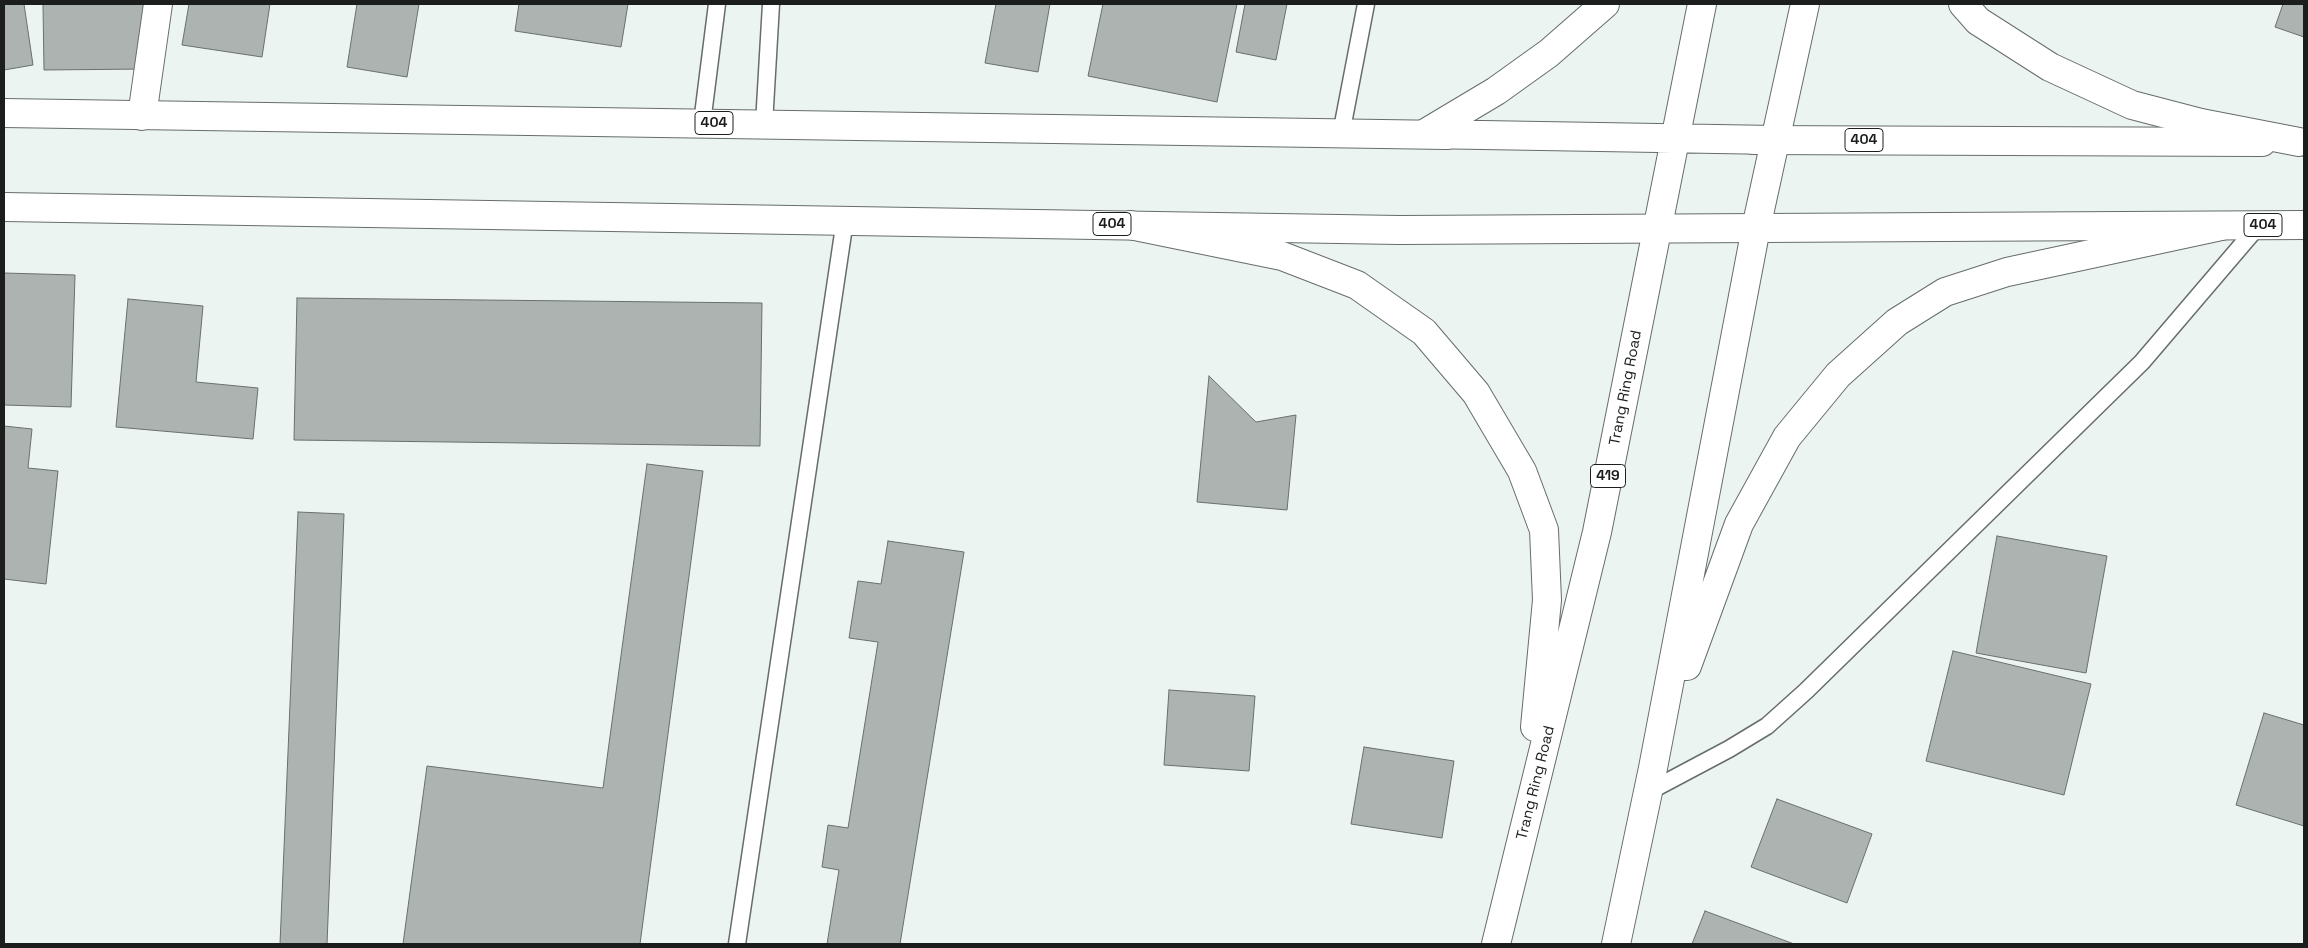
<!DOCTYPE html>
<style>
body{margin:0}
#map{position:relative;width:2308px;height:948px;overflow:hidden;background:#ecf4f1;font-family:"Space Grotesk",sans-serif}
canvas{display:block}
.frame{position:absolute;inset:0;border:5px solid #1c1e1d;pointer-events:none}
</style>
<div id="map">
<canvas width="2308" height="948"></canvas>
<div class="frame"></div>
</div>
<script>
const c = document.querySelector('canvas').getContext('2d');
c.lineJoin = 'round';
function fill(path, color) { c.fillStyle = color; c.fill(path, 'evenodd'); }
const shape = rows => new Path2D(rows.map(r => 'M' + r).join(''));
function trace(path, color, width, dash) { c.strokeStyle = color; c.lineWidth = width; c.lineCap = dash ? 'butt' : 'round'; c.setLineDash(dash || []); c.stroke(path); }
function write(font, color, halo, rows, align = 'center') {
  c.font = font + ' "Space Grotesk",sans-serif'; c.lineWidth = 4.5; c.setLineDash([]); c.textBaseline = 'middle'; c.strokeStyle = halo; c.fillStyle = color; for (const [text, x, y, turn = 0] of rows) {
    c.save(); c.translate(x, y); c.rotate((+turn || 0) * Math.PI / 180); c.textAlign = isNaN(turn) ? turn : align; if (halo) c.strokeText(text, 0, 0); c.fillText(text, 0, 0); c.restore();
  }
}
const building = shape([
 [4,4,24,4,33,65,4,70,4,4],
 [43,4,145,4,146,69,44,70,43,4],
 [189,4,270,4,262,57,182,45,189,4],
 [357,4,419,4,407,77,347,67,357,4],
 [519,4,628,4,621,47,515,31,519,4],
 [996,4,1050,4,1038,72,985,63,996,4],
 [1103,4,1237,4,1217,102,1088,76,1103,4],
 [1245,4,1287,4,1276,60,1236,52,1245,4],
 [2283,4,2304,4,2304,37,2275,27,2283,4],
 [4,273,75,275,71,407,4,405,4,273],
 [297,298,762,303,760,446,294,440,297,298],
 [128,299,203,306,196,382,258,388,253,439,116,427,128,299],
 [1209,376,1256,422,1296,415,1287,510,1197,502,1209,376],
 [4,426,32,429,28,468,58,471,46,584,4,579,4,426],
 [647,464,703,471,640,944,403,944,427,766,603,788,647,464],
 [298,512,344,514,327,944,280,944,298,512],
 [1997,536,2107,556,2086,673,1976,653,1997,536],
 [888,541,964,552,900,944,827,944,839,870,822,867,828,825,848,828,878,642,849,638,858,581,881,584,888,541],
 [1953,651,2091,684,2064,795,1926,761,1953,651],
 [1169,690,1255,696,1249,771,1164,765,1169,690],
 [2264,713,2304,725,2304,826,2236,805,2264,713],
 [1364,747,1454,761,1442,838,1351,824,1364,747],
 [1777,799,1872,834,1847,903,1751,867,1777,799],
 [1705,911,1794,944,1692,944,1705,911]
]);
const service = shape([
 [702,123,717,4],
 [764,124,771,4],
 [1341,134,1366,4],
 [1648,792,1729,749,1767,726,1806,691,2142,362,2259,225],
 [737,944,845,220]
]);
const minor = shape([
 [142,116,158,4]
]);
const primary = shape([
 [4,113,1447,135],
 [1753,140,2262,142],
 [4,207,1399,230,2304,225]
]);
const trunk = shape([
 [1963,4,1978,21,2050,67,2132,105,2201,123,2299,142],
 [1424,134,1775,140],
 [1424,134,1496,91,1549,53,1605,4],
 [1130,225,1282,256,1357,285,1424,332,1476,393,1522,471,1544,530,1547,600,1535,727],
 [1687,666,1739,524,1787,437,1838,375,1897,322,1945,292,2007,272,2221,226],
 [1496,944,1597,532,1702,4],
 [1616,944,1653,768,1756,228,1805,4]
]);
const shields = [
 [714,123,38],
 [1864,140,38],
 [1112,224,38],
 [2263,225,38],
 [1608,476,35]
];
const shieldNames = [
 ["404",714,123],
 ["404",1864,140],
 ["404",1112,224],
 ["404",2263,225],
 ["419",1608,476]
];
const streetNames = [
 ["Trang Ring Road",1626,388,-79],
 ["Trang Ring Road",1536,783,-76]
];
fill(building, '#acb3b0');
trace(building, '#696f6d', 1);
trace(service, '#666d6b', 19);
trace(minor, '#666d6b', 30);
trace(primary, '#666d6b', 30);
trace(trunk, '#666d6b', 30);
trace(service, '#fff', 16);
trace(minor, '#fff', 28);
trace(primary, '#fff', 28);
trace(trunk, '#fff', 28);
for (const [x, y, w] of shields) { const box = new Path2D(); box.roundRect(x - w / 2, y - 11.5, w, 23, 4); c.fillStyle = '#fff'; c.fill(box); trace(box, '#1c1e1d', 1); }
write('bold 14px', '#1c1e1d', null, shieldNames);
write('15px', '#1c1e1d', '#fff', streetNames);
</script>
